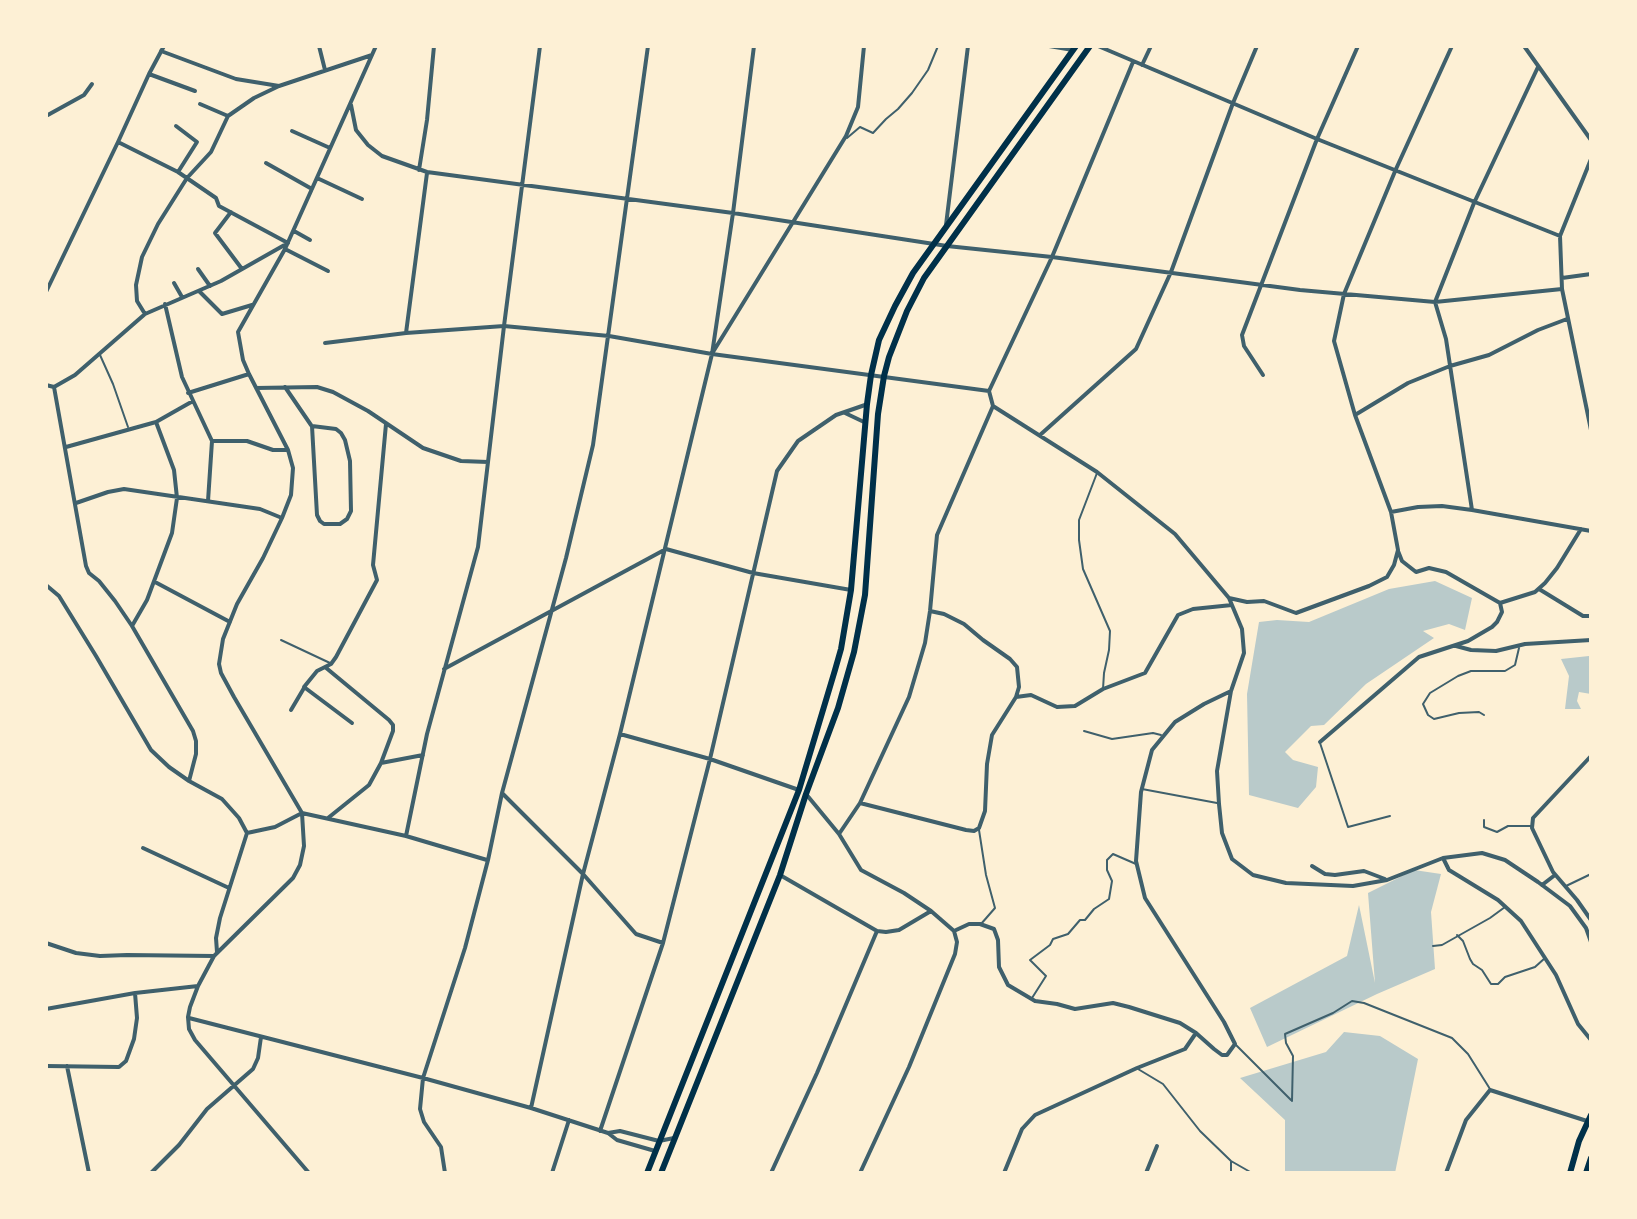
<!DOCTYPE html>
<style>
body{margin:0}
#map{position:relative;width:1637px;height:1219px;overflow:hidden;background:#fdf0d5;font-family:Inter,sans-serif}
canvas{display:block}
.frame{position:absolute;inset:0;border:48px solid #fdf0d5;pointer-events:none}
</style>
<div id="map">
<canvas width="1637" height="1219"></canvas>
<div class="frame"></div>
</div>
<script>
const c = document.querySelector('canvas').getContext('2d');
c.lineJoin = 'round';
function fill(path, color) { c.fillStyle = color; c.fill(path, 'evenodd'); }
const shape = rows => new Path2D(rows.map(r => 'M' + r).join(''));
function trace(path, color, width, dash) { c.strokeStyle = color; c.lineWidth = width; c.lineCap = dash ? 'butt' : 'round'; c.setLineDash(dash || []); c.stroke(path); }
const green = shape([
 [1435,581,1472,598,1465,630,1449,624,1423,631,1434,638,1366,684,1324,725,1311,726,1285,752,1293,760,1318,767,1316,787,1298,808,1249,795,1247,694,1259,622,1277,620,1309,622,1389,589],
 [1589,656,1591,657,1591,694,1579,692,1577,701,1581,709,1565,709,1569,676,1561,659],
 [1414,870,1441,874,1431,912,1435,969,1377,994,1267,1047,1250,1008,1347,956,1359,905,1375,983,1368,893],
 [1344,1032,1380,1036,1418,1059,1395,1173,1285,1173,1285,1120,1240,1078,1326,1052]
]);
const service = shape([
 [847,138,860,127,873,133,886,119,898,109,912,93,928,70,938,46],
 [100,355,113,384,128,427],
 [1097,473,1079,520,1079,540,1083,569,1110,631,1109,650,1104,673,1103,689],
 [281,640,330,663],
 [1484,715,1479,712,1459,713,1434,719,1428,715,1423,704,1430,693,1458,676,1471,671,1505,671,1515,665,1519,648],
 [1084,731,1112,739,1153,733,1161,735],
 [1320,743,1348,827,1390,816],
 [1142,789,1217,803],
 [1484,820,1484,827,1497,832,1508,826,1531,826],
 [979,830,986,875,995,908,981,924],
 [1566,886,1591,874],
 [1457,935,1463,941,1470,959,1473,964,1482,970,1491,984,1498,984,1505,977,1535,967,1545,958],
 [1433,946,1442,945,1490,918,1505,907],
 [1032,998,1046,976,1030,960,1050,945,1053,939,1068,934,1080,920,1085,920,1094,909,1109,899,1112,881,1107,870,1107,860,1113,854,1136,864],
 [1236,1045,1291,1100],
 [1138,1069,1163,1084,1200,1131,1231,1161,1252,1173],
 [1292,1101,1293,1056,1286,1043,1285,1034,1333,1013,1352,1001,1364,1003,1452,1038,1468,1054,1490,1089],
 [1231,1173,1231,1162]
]);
const minor = shape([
 [319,46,325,70],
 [1049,46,1073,50],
 [1098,46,1317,139,1560,236],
 [1524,46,1591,140],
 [161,51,236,79,279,86,372,55],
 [1142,65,1151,46],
 [149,74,195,91],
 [200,104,228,116],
 [351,105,356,130,368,145,382,156,427,172,733,213,947,246,1052,257,1300,290,1435,302,1562,289],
 [46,116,84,95,92,84],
 [176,126,197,142,178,172],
 [292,131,330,148],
 [118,142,178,172,216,198,219,206,288,243],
 [1591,159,1560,236,1562,289,1591,430],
 [266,163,312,189],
 [419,170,427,120,434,46],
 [317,178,362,199],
 [231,212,215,233,242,269],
 [946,225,968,46],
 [294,231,310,240],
 [285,249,328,271],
 [198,269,210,286],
 [1562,278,1591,274],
 [174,283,182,297],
 [199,291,222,314,252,305],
 [46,292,118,142,149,74,164,46],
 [165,304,182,377,212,441,208,501],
 [145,314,137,301,136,285,142,257,158,224,187,178,211,152,228,116,254,98,279,86],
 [406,333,427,173],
 [325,343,406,333,504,326,609,336,712,354,989,391],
 [713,352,846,136,858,107,864,46],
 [1263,375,1244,346,1242,335,1317,139,1358,46],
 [46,385,54,387,86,566,89,573,99,581,115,601,132,626,193,731,196,741,196,754,189,781],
 [54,387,75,375,145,314,221,281,288,243],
 [285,387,311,425],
 [256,388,317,387,333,392,368,411,423,448,461,461,488,462],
 [989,391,1052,257,1133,62],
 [188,393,249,374],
 [993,406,1097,472,1175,534,1229,598,1242,629,1244,653,1231,691,1217,771,1219,804,1222,833,1232,859,1253,875,1286,883,1353,886,1387,880,1443,858,1482,853,1505,860,1538,882,1570,906,1586,928,1591,942],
 [845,413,864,422],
 [1355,415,1408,383,1450,366,1489,355,1538,330,1567,319],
 [312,426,336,429,341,433,345,440,350,461,351,511,347,519,340,524,324,524,320,521,317,515,312,426],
 [1040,435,1136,349,1171,272,1233,103,1257,46],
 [212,441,247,441,273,450,288,450],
 [66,447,156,422,193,401],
 [76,503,108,492,124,489,260,509,282,518],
 [1472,510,1446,339,1435,302,1474,203,1538,67],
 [1391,512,1418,507,1442,506,1472,510,1591,531],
 [1398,551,1402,561,1416,572,1429,568,1446,572,1500,603],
 [155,582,230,622],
 [46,585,59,596,96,656,151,750,169,767,189,781,222,799,239,818,247,833,220,918,216,938,217,952],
 [1539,589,1583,616,1591,616],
 [1229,598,1247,602,1264,601,1296,613,1369,586,1387,577,1394,565,1398,550,1391,512,1355,415,1334,341,1344,294,1396,169,1452,46],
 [1500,603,1535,592,1545,583,1557,568,1581,529],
 [930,611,944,614,964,624,983,640,1010,659,1017,667,1019,687,1016,697],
 [132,626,147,600,172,533,177,498,174,470,156,422],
 [1456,646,1471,650,1496,651,1525,644,1591,640],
 [325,667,389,720,393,725,393,731,381,763],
 [444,669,666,549,753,573,851,590],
 [291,710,304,688],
 [352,723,304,687,317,671,331,664,336,657,377,580,373,565,386,424],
 [620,734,710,759,799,790],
 [1320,742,1419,657,1468,641,1492,627,1497,622,1502,612,1500,603],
 [1591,756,1533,818,1532,828,1553,872,1577,900,1591,920],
 [502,793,583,874,636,934,663,943],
 [806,794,839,834,861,870,904,893,931,911,954,931],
 [860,803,966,830,974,831,979,828,985,811,987,764,992,735,1016,697,1031,695,1057,707,1075,706,1103,689,1145,673,1178,615,1193,609,1232,605],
 [328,818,369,785,381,763,423,755],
 [247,833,275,827,302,813,406,836,487,860],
 [839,834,860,803,909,697,925,643,930,611,937,535,993,406,989,391],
 [406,836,427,734,478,547,504,326,540,46],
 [143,848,229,888],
 [1443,858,1449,870,1498,900,1521,921,1556,975,1578,1024,1591,1040],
 [1312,866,1325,874,1335,875,1364,871,1385,879],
 [780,875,877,931,886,932,899,930,931,911],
 [1542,885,1555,875],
 [954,931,969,924,980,924,994,929,998,940,999,967,1008,985,1035,1001,1057,1004,1075,1009,1113,1003,1129,1007,1180,1023,1196,1033,1214,1049,1222,1055,1227,1055,1235,1044,1224,1022,1145,898,1136,861,1141,792,1152,750,1175,722,1204,704,1231,691],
 [46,943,76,953,100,956,127,955,214,956],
 [46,1009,135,993,198,986],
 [189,1018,423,1078,531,1108,608,1133,617,1140,655,1151],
 [46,1066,119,1067,126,1061,134,1039,137,1018,135,993],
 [67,1066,89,1173],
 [531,1108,583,874,620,734,712,354,733,213,754,46],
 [600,1131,663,943,710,759,777,471,798,441,836,415,865,405],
 [608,1133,620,1131,659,1141,674,1138],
 [151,1173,179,1145,207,1109,253,1069,258,1058,261,1037],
 [309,1173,195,1040,189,1029,188,1017,190,1007,198,986,214,956,293,878,300,865,304,846,302,813,234,697,221,673,219,664,223,639,237,604,263,558,282,518,291,495,293,468,288,450,249,374,243,360,238,332,285,249,376,46],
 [445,1173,441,1147,424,1122,420,1109,423,1078,465,948,488,860,502,793,566,558,593,445,648,46],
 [552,1173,569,1120],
 [771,1173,817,1073,877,931],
 [860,1173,909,1067,955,954,957,942,954,931],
 [1004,1173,1022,1129,1035,1115,1137,1068,1185,1049,1196,1033],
 [1146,1173,1157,1146],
 [1446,1173,1466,1120,1490,1090,1587,1121]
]);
const secondary = shape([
 [647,1173,799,790,835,670,841,649,851,590,867,404,871,375,879,340,895,306,913,273,1076,46],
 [661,1173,780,875,806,794,838,708,854,652,865,595,878,414,884,376,889,357,907,311,924,278,1090,46],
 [1570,1173,1579,1141,1591,1115],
 [1586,1173,1591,1158]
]);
fill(green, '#b9caca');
trace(service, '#3f606c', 2);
trace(minor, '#3f606c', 4);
trace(secondary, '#003049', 6);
</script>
